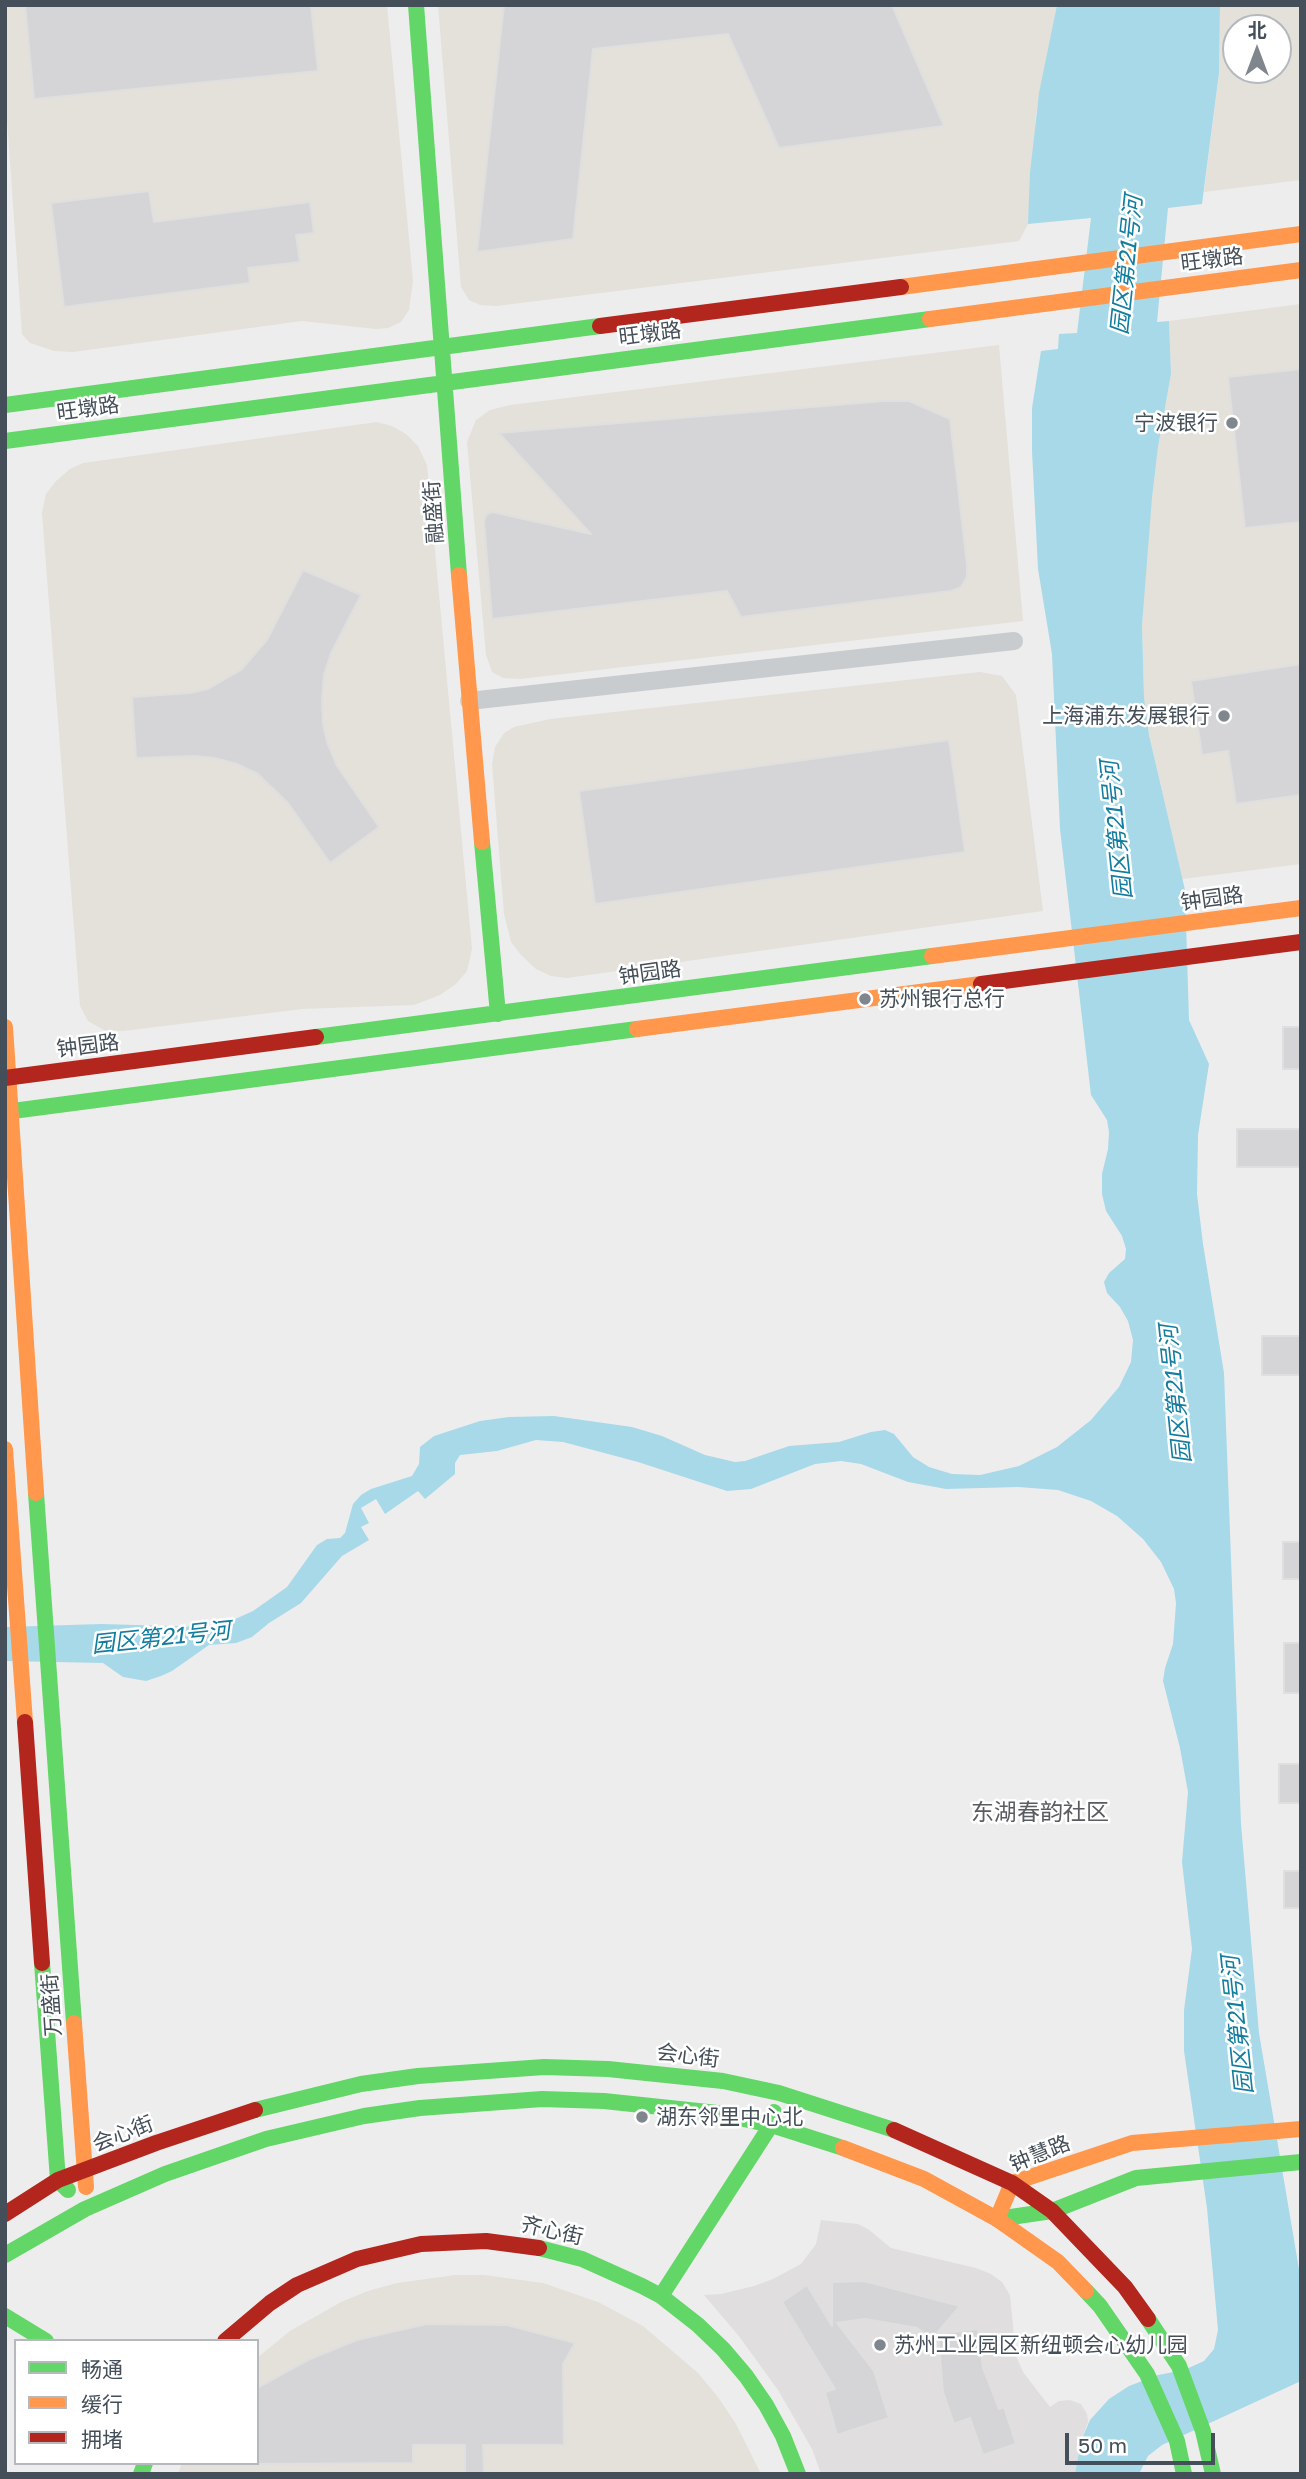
<!DOCTYPE html>
<meta charset="utf-8">
<style>
body{margin:0}
#map{position:relative;width:1306px;height:2479px;overflow:hidden;background:#eeeded;font-family:"Golos Text","Noto Sans SC",sans-serif}
canvas{display:block}
.frame{position:absolute;inset:0;border:7px solid #454f59;pointer-events:none}
.legend{position:absolute;left:14px;top:2339px;width:245px;height:126px;box-sizing:border-box;background:#fff;border:2px solid #b5b9bd;margin:0;padding:9px 12px;list-style:none;font-size:21px;color:#454f59}
.legend li{display:flex;align-items:center;gap:14px;height:35px}
.legend b{width:35px;border:2px solid #b5b9bd}
.north{position:absolute;left:1222px;top:14px;width:70px;height:70px;box-sizing:border-box;background:#fff;border:2px solid #b5b9bd;border-radius:50%;rotate:0deg;font-size:19px;font-weight:700;line-height:28px;text-align:center;color:#454f59}
.north::after{content:'';display:block;margin:auto;width:24px;height:32px;background:#80868d;clip-path:polygon(50% 0,100% 100%,50% 72%,0 100%)}
.scale{position:absolute;left:1065px;top:2433px;width:150px;height:32px;box-sizing:border-box;border:4px solid #454f59;border-top:0;padding-left:9px;font-size:21px;line-height:24px;white-space:nowrap;color:#454f59;-webkit-text-stroke:5px #fff;paint-order:stroke}
</style>
<div id="map">
<canvas width="1306" height="2479"></canvas>
<div class="frame"></div>
<ul class="legend">
<li><b style="height:9px;background:#63d668"></b>畅通</li>
<li><b style="height:9px;background:#ff974d"></b>缓行</li>
<li><b style="height:9px;background:#b3261e"></b>拥堵</li>
</ul>
<div class="north">北</div>
<div class="scale">50 m</div>
</div>
<script>
const c = document.querySelector('canvas').getContext('2d');
c.lineJoin = 'round';
function fill(path, color) { c.fillStyle = color; c.fill(path, 'evenodd'); }
const shape = rows => new Path2D(rows.map(r => 'M' + r).join(''));
function trace(path, color, width, dash) { c.strokeStyle = color; c.lineWidth = width; c.lineCap = dash ? 'butt' : 'round'; c.setLineDash(dash || []); c.stroke(path); }
function write(font, color, halo, rows, align = 'center') {
  c.font = font + ' "Golos Text","Noto Sans SC",sans-serif'; c.lineWidth = 5; c.setLineDash([]); c.textBaseline = 'middle'; c.strokeStyle = halo; c.fillStyle = color; for (const [text, x, y, turn = 0] of rows) {
    c.save(); c.translate(x, y); c.rotate((+turn || 0) * Math.PI / 180); c.textAlign = isNaN(turn) ? turn : align; if (halo) c.strokeText(text, 0, 0); c.fillText(text, 0, 0); c.restore();
  }
}
const commercial = shape([
 [5,5,387,5,413,281,409,310,401,322,388,328,376,329,302,321,73,352,54,351,30,343,22,334,5,90],
 [438,5,1057,5,1036,114,1028,224,1019,241,496,306,480,305,469,300,461,287],
 [1220,5,1301,5,1301,180,1204,192,1219,73],
 [1236,28,1278,28,1278,70,1236,70],
 [1301,304,1301,864,1182,879,1149,735,1144,697,1142,625,1146,545,1158,447,1171,374,1169,321],
 [999,345,1023,621,520,679,503,678,492,672,486,655,467,442,476,420,490,410,510,405],
 [377,422,392,426,406,434,418,446,427,465,472,949,467,971,456,984,440,995,414,1005,302,1009,123,1031,104,1030,88,1021,80,1006,42,513,46,494,56,481,70,469,83,463],
 [980,672,1002,676,1016,695,1043,911,567,978,551,976,536,969,521,955,511,942,504,914,492,764,495,747,504,733,514,727,550,719],
 [455,2275,484,2275,543,2283,598,2302,643,2326,698,2373,718,2397,736,2424,761,2474,178,2474,182,2463,257,2463,257,2358,290,2331,341,2302,368,2291,397,2283]
]);
const education = shape([
 [821,2220,858,2224,868,2229,891,2248,976,2268,991,2274,1002,2282,1010,2295,1016,2356,1023,2372,1050,2407,1059,2401,1070,2400,1081,2404,1087,2414,1088,2422,1081,2441,1075,2474,821,2474,812,2449,778,2390,738,2335,704,2295,721,2294,754,2286,773,2279,801,2264,816,2244]
]);
const water = shape([
 [1057,5,1220,5,1219,73,1202,204,1168,208,1157,322,1169,321,1171,374,1158,447,1152,498,1142,625,1144,697,1149,735,1185,890,1189,1020,1209,1064,1198,1135,1197,1194,1203,1244,1224,1373,1241,1824,1259,2033,1301,2281,1301,2381,1162,2445,1148,2456,1139,2474,1075,2474,1081,2441,1090,2420,1109,2399,1129,2386,1158,2375,1184,2370,1204,2361,1214,2349,1218,2330,1207,2208,1184,2051,1184,2010,1192,1949,1182,1862,1188,1792,1180,1748,1163,1681,1165,1668,1173,1644,1176,1603,1174,1589,1161,1562,1143,1539,1117,1516,1091,1501,1058,1490,1018,1487,946,1489,908,1482,861,1464,841,1461,815,1464,751,1489,727,1491,638,1462,563,1442,536,1440,497,1451,460,1455,455,1463,455,1474,425,1499,418,1491,385,1514,376,1499,361,1508,369,1523,361,1527,369,1540,342,1556,301,1603,269,1623,252,1637,236,1643,209,1645,172,1671,161,1676,146,1681,123,1677,103,1663,5,1661,5,1627,101,1624,206,1627,222,1625,253,1611,287,1587,317,1545,327,1539,340,1538,345,1533,353,1504,361,1495,371,1489,412,1476,419,1464,420,1447,434,1436,480,1421,509,1417,554,1416,632,1427,662,1436,705,1455,735,1462,745,1461,789,1446,839,1442,871,1432,885,1430,894,1434,913,1457,929,1467,952,1474,980,1475,1019,1466,1057,1447,1091,1420,1119,1387,1131,1362,1133,1340,1128,1321,1120,1307,1107,1293,1104,1282,1109,1273,1125,1259,1126,1249,1122,1236,1106,1211,1102,1194,1102,1174,1108,1149,1109,1132,1107,1120,1091,1095,1060,829,1052,654,1038,569,1032,451,1032,408,1041,351,1058,349,1059,334,1077,333,1091,218,1028,224,1030,173,1039,93]
]);
const building = shape([
 [25,5,311,5,318,71,34,99,25,5],
 [504,5,892,5,944,126,779,148,728,34,593,49,573,239,477,252,504,5],
 [149,191,154,222,310,202,314,233,296,235,300,262,248,268,250,283,64,307,51,203,149,191],
 [1301,369,1301,522,1245,528,1228,377,1301,369],
 [884,401,909,401,950,419,967,565,967,577,961,587,951,591,741,617,727,591,492,619,484,521,487,514,492,512,591,534,499,433,884,401],
 [303,570,361,595,331,653,324,675,322,702,323,724,327,742,337,766,379,827,330,863,288,803,258,774,237,764,215,758,195,756,136,758,132,697,190,693,208,689,241,670,267,640,303,570],
 [1301,664,1301,795,1236,804,1228,751,1202,755,1191,681,1301,664],
 [949,740,965,852,595,904,579,791,949,740],
 [1283,1027,1301,1027,1301,1069,1283,1069,1283,1027],
 [1237,1129,1301,1129,1301,1167,1237,1167,1237,1129],
 [1262,1336,1301,1336,1301,1375,1262,1375,1262,1336],
 [1283,1542,1301,1542,1301,1579,1283,1579,1283,1542],
 [1284,1643,1301,1643,1301,1693,1284,1693,1284,1643],
 [1279,1764,1301,1764,1301,1803,1279,1803,1279,1764],
 [1284,1871,1301,1871,1301,1908,1284,1908,1284,1871],
 [864,2281,960,2306,932,2339,917,2328,865,2319,837,2323,874,2371,889,2418,837,2435,825,2392,835,2389,782,2302,807,2285,832,2326,832,2282,864,2281],
 [427,2324,507,2325,575,2343,563,2364,564,2445,483,2445,484,2474,465,2474,465,2445,413,2445,413,2463,257,2464,257,2388,308,2360,357,2340,427,2324],
 [978,2329,983,2368,999,2409,1004,2407,1016,2444,983,2455,970,2418,954,2424,943,2392,938,2334,978,2329]
]);
const street = shape([
 [469,701,1014,641]
]);
const fast = shape([
 [416,5,459,575],
 [5,405,600,326],
 [5,441,930,319],
 [482,842,498,1014],
 [316,1037,932,956],
 [5,1112,637,1029],
 [36,1493,74,2023],
 [42,1963,58,2180,68,2190],
 [255,2110,361,2084,418,2076,544,2067,608,2069,723,2081,779,2093,894,2130],
 [997,2219,1052,2211,1136,2178,1301,2162],
 [539,2248,582,2259,642,2286,661,2296,698,2325,723,2349,746,2376,766,2405,783,2436,798,2474],
 [5,2255,85,2209,165,2174,266,2139,364,2116,420,2108,542,2099,604,2101,717,2113,771,2125,843,2148],
 [1086,2291,1100,2306,1147,2374,1177,2441,1184,2474],
 [661,2296,771,2125,774,2112],
 [5,2316,46,2341],
 [1148,2319,1179,2366,1203,2431,1213,2474],
 [141,2474,145,2463]
]);
const slow = shape([
 [901,287,1301,234],
 [930,319,1301,270],
 [459,575,482,842],
 [932,956,1301,908],
 [5,1027,36,1493],
 [637,1029,981,984],
 [5,1449,25,1722],
 [74,2023,86,2187],
 [843,2148,924,2179,997,2219,1058,2262,1086,2291],
 [997,2219,1012,2183,1132,2143,1301,2129]
]);
const jam = shape([
 [600,326,901,287],
 [981,984,1301,942],
 [5,1078,316,1037],
 [25,1722,42,1963],
 [894,2130,1012,2183,1052,2211,1125,2287,1148,2319],
 [5,2214,58,2180,156,2143,255,2110],
 [225,2341,270,2303,297,2285,357,2259,421,2244,486,2241,539,2248]
]);
const markers = [
 [1232,423,7,"#80868d"],
 [1224,716,7,"#80868d"],
 [865,999,7,"#80868d"],
 [642,2117,7,"#80868d"],
 [880,2345,7,"#80868d"]
];
const streetNames = [
 ["旺墩路",1212,260,-7],
 ["旺墩路",650,334,-7],
 ["旺墩路",88,409,-8],
 ["融盛街",434,512,-94],
 ["钟园路",1212,899,-8],
 ["钟园路",650,973,-8],
 ["钟园路",88,1046,-7],
 ["万盛街",52,2005,-94],
 ["会心街",688,2056,7],
 ["会心街",123,2134,-21],
 ["钟慧路",1040,2154,-22],
 ["齐心街",552,2231,13]
];
const poiNames = [
 ["宁波银行",1218,423,"right"],
 ["上海浦东发展银行",1210,716,"right"],
 ["苏州银行总行",879,999],
 ["湖东邻里中心北",656,2117],
 ["苏州工业园区新纽顿会心幼儿园",894,2345]
];
const waterNames = [
 ["园区第21号河",1127,265,-84],
 ["园区第21号河",1117,830,-96],
 ["园区第21号河",1176,1394,-96],
 ["园区第21号河",161,1638,-6],
 ["园区第21号河",1238,2025,-96]
];
const neighbourhoodNames = [
 ["东湖春韵社区",1040,1813]
];
fill(commercial, '#e3e1da');
fill(education, '#e0dedf');
fill(water, '#a7d9e9');
fill(building, '#d5d5d7');
trace(building, '#dfdfe0', 2);
trace(street, '#c9ccce', 18);
trace(fast, '#63d668', 16);
trace(slow, '#ff974d', 16);
trace(jam, '#b3261e', 16);
for (const [x, y, r, color] of markers) { const dot = new Path2D(); dot.arc(x, y, r, 0, 2 * Math.PI); c.fillStyle = color; c.fill(dot); trace(dot, '#fff', 2.5); }
write('21px', '#454f59', '#fff', streetNames);
write('21px', '#454f59', '#fff', poiNames, 'left');
write('italic 23px', '#127d9f', '#fff', waterNames);
write('23px', '#595c61', '#fff', neighbourhoodNames);
</script>
